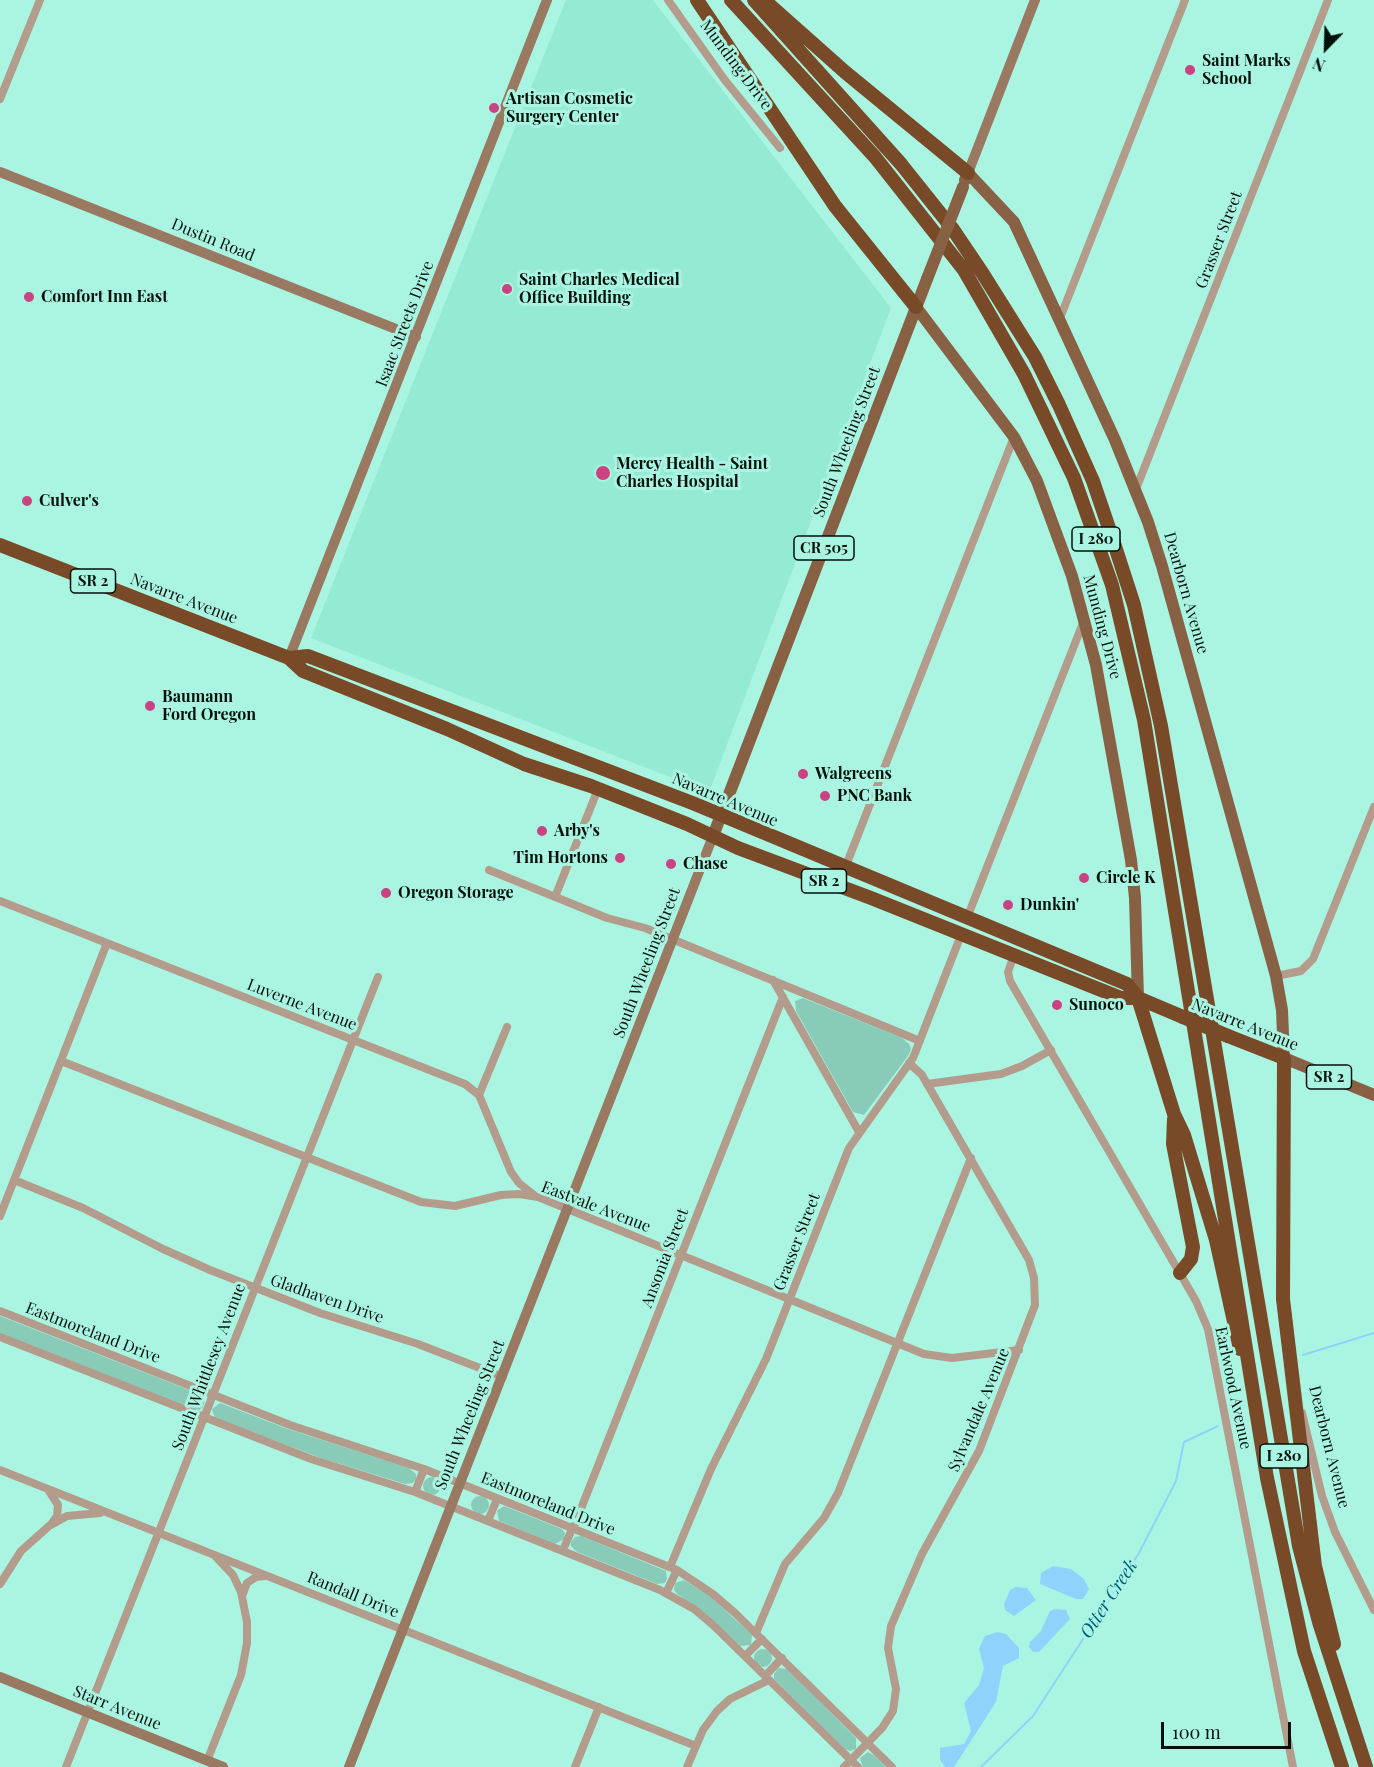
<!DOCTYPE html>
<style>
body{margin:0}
#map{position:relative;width:1374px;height:1767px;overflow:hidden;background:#aaf5e1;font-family:"Playfair Display",serif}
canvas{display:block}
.north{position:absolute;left:1296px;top:18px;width:60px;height:60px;-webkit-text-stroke:4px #aaf5e1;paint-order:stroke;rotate:203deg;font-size:16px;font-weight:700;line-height:24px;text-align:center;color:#00110c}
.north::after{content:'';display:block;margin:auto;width:21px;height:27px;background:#00110c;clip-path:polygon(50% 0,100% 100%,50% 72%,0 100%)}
.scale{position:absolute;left:1161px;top:1722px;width:130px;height:27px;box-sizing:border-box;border:3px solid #00110c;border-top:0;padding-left:8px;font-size:18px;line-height:21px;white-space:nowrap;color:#00110c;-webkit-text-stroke:4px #aaf5e1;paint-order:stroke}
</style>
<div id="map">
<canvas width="1374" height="1767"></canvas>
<div class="north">N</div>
<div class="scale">100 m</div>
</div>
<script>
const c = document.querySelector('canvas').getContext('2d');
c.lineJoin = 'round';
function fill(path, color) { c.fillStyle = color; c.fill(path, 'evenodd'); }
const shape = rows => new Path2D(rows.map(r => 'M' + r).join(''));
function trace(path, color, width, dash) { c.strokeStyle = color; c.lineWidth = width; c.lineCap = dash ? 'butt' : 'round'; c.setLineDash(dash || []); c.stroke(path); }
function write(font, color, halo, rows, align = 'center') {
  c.font = font + ' "Playfair Display",serif'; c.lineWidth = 6; c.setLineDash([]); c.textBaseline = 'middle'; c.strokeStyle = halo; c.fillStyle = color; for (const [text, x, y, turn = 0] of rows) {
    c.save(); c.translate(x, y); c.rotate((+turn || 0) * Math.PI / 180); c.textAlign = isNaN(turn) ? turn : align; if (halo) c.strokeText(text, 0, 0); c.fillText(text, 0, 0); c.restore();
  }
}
const built = shape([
 [566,0,653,0,891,308,711,787,706,791,311,638]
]);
const green = shape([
 [803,998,902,1038,909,1044,911,1049,908,1056,864,1115,853,1112,796,1011,795,1001],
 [0,1316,197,1393,205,1400,203,1407,198,1411,0,1333],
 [220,1403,285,1428,409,1468,416,1474,416,1479,413,1483,405,1484,321,1458,215,1418,212,1409],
 '423 1486a9 9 0 1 1 18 0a9 9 0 1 1-18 0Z',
 '471 1505a9 9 0 1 1 18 0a9 9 0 1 1-18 0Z',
 [504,1506,562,1529,565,1533,564,1539,555,1544,499,1521,497,1511],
 [581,1536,666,1571,667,1579,665,1583,657,1584,577,1552,571,1546,571,1542,575,1537],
 [684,1580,711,1597,752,1635,751,1645,740,1646,706,1614,677,1594,674,1590,675,1583],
 '754 1658a9 9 0 1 1 18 0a9 9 0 1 1-18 0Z',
 [778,1668,787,1669,856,1738,856,1749,850,1751,845,1749,774,1679,774,1674],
 [868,1752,875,1756,886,1767,863,1767,860,1758]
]);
const water = shape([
 [1053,1566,1071,1569,1084,1579,1089,1589,1083,1599,1076,1599,1040,1584,1041,1573],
 [1016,1587,1027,1588,1036,1600,1014,1616,1005,1610,1004,1604,1010,1590],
 [1055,1609,1066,1610,1070,1619,1039,1652,1033,1652,1029,1647,1030,1642,1041,1631,1050,1611],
 [997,1632,1006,1634,1019,1648,1019,1658,1003,1666,996,1702,954,1767,945,1767,940,1760,940,1748,964,1744,971,1731,964,1703,979,1685,984,1668,979,1649,981,1644,985,1636]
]);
const stream = shape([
 [1303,1355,1374,1333],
 [981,1767,1033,1716,1139,1553,1176,1481,1184,1442,1218,1426]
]);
const street = shape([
 [668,0,724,79,780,148],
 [0,99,40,0],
 [1060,318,1185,0],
 [1136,489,1328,0],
 [845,868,1014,437],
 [489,870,607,918,645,928,920,1041],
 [555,897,598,789],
 [0,901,465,1084,479,1095,511,1172,519,1183,534,1195],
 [967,918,1083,623],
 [1014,955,1008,972,1010,981,1196,1301,1208,1329,1293,1767],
 [1276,976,1301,971,1313,959,1374,807],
 [773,980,859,1132],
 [61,1061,421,1202,455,1206,501,1195,519,1194,538,1197,924,1354,952,1358,1019,1350],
 [927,1084,1001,1074,1022,1066,1051,1050],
 [479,1095,507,1027],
 [14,1180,83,1208,163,1249,210,1270,320,1313,418,1344,503,1377],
 [0,1216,107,943],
 [0,1311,290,1425,424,1469,677,1570,713,1594,735,1613,892,1767],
 [0,1337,311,1459,415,1492,660,1590,694,1609,713,1625,858,1767],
 [1302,1413,1322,1496,1335,1532,1374,1610],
 [0,1470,696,1746],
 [49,1491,58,1505,57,1516,52,1523],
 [415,1492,424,1469],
 [488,1521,497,1499],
 [573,1529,783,997],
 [563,1550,572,1529],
 [670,1567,711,1469,766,1359,849,1148,913,1058,961,935],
 [0,1584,21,1551,49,1526,67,1516,100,1513],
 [666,1593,677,1570],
 [242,1596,247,1583,256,1577,265,1576],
 [756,1633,785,1564,824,1518,838,1493,971,1158],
 [745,1656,762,1639],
 [765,1676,782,1658],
 [207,1761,241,1675,247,1643,247,1622,241,1592,233,1575,216,1557],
 [66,1767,378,977],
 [575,1767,599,1707],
 [687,1767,703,1730,717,1711,730,1699,769,1680],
 [844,1767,882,1728,893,1711,896,1689,888,1648,891,1626,922,1554,979,1451,1035,1305,1034,1278,1029,1260,922,1075,909,1063]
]);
const secondary = shape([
 [0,172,416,337],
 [968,173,1035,0],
 [289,658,547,0],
 [0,1677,223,1767],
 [349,1767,713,836]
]);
const primary = shape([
 [965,180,968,173,1014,222,1115,440,1148,522,1162,566,1276,976,1282,1010,1284,1058,1374,1095],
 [916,307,1014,437,1037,481,1072,576,1096,665,1131,860,1135,898,1138,998],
 [713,836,927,279]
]);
const highway = shape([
 [697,0,835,206,916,307],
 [731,0,875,157,964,270,1024,374,1074,478,1112,585,1144,720,1267,1478,1304,1651,1342,1767],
 [754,0,901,164,952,228,983,274,1035,357,1059,405,1093,481,1113,540,1134,605,1161,726,1299,1546,1319,1622,1366,1767],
 [764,0,845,72,968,173],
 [0,545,289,658,303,671,447,729,524,764,591,786,687,824,738,848,871,898,1121,998,1138,998,1183,1017],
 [289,658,308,656,695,804,1127,984,1138,998,1174,1114,1184,1135,1216,1240,1240,1349],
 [1228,1036,1284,1058,1283,1299,1315,1566,1334,1644],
 [1174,1119,1173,1144,1193,1247,1191,1259,1180,1273]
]);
const primaryBridge = shape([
 [927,279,963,187]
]);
const highwayBridge = shape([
 [1183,1017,1228,1036]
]);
const markers = [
 [1190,70,6,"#ca4281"],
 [494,108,6,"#ca4281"],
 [507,289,6,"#ca4281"],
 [29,297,6,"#ca4281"],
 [603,473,8,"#ca4281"],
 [27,501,6,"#ca4281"],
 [150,706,6,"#ca4281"],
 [803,774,6,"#ca4281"],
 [825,796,6,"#ca4281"],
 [542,831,6,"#ca4281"],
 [620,858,6,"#ca4281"],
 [671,864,6,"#ca4281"],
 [1084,878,6,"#ca4281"],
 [386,893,6,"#ca4281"],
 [1008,905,6,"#ca4281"],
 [1057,1005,6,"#ca4281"]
];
const shields = [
 [1096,539,48],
 [824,548,60],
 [93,581,45],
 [824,881,45],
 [1329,1077,45],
 [1284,1456,48]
];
const shieldNames = [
 ["I 280",1096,539],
 ["CR 505",824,548],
 ["SR 2",93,581],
 ["SR 2",824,881],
 ["SR 2",1329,1077],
 ["I 280",1284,1456]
];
const poiNames = [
 ["Saint Marks",1202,61],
 ["School",1202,79],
 ["Artisan Cosmetic",506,99],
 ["Surgery Center",506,117],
 ["Saint Charles Medical",519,280],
 ["Office Building",519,298],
 ["Comfort Inn East",41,297],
 ["Mercy Health - Saint",616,464],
 ["Charles Hospital",616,482],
 ["Culver's",39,501],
 ["Baumann",162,697],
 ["Ford Oregon",162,715],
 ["Walgreens",815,774],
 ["PNC Bank",837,796],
 ["Arby's",554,831],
 ["Tim Hortons",608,858,"right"],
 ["Chase",683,864],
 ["Circle K",1096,878],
 ["Oregon Storage",398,893],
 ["Dunkin'",1020,905],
 ["Sunoco",1069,1005]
];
const streetNames = [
 ["Munding Drive",736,65,53],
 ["Dustin Road",213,240,22],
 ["Grasser Street",1219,240,-69],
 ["Isaac Streets Drive",405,324,-69],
 ["South Wheeling Street",847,442,-69],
 ["Dearborn Avenue",1186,593,74],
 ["Navarre Avenue",184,599,21],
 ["Munding Drive",1102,627,75],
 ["Navarre Avenue",725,800,23],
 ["South Wheeling Street",647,963,-69],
 ["Luverne Avenue",302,1005,21],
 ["Navarre Avenue",1245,1025,22],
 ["Eastvale Avenue",596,1207,21],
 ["Grasser Street",797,1242,-69],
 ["Ansonia Street",665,1258,-69],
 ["Gladhaven Drive",327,1299,19],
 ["Eastmoreland Drive",93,1333,21],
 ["South Whittlesey Avenue",209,1367,-69],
 ["Earlwood Avenue",1233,1388,78],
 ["Sylvandale Avenue",979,1410,-67],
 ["South Wheeling Street",470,1415,-68],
 ["Dearborn Avenue",1329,1447,76],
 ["Eastmoreland Drive",548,1504,22],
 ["Randall Drive",353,1595,22],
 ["Starr Avenue",117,1708,22]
];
const waterNames = [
 ["Otter Creek",1109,1599,-57]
];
fill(built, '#95ead4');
fill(green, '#89cbb9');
fill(water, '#8fd3fd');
trace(stream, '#8fd3fd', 2);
trace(street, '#b39c8c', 8);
trace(secondary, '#9a7962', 10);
trace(primary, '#886044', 12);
trace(highway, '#784a28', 14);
trace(primaryBridge, '#886044', 12);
trace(highwayBridge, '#784a28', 14);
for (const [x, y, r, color] of markers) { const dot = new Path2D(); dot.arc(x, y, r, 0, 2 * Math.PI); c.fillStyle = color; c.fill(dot); trace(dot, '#aaf5e1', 2); }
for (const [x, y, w] of shields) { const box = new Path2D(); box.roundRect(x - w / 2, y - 12, w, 24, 4.5); c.fillStyle = '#aaf5e1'; c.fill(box); trace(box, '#00110c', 1.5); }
write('bold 15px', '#00110c', null, shieldNames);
write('bold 16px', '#00110c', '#aaf5e1', poiNames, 'left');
write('16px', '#00110c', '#aaf5e1', streetNames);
write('italic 18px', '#005b81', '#aaf5e1', waterNames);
</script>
